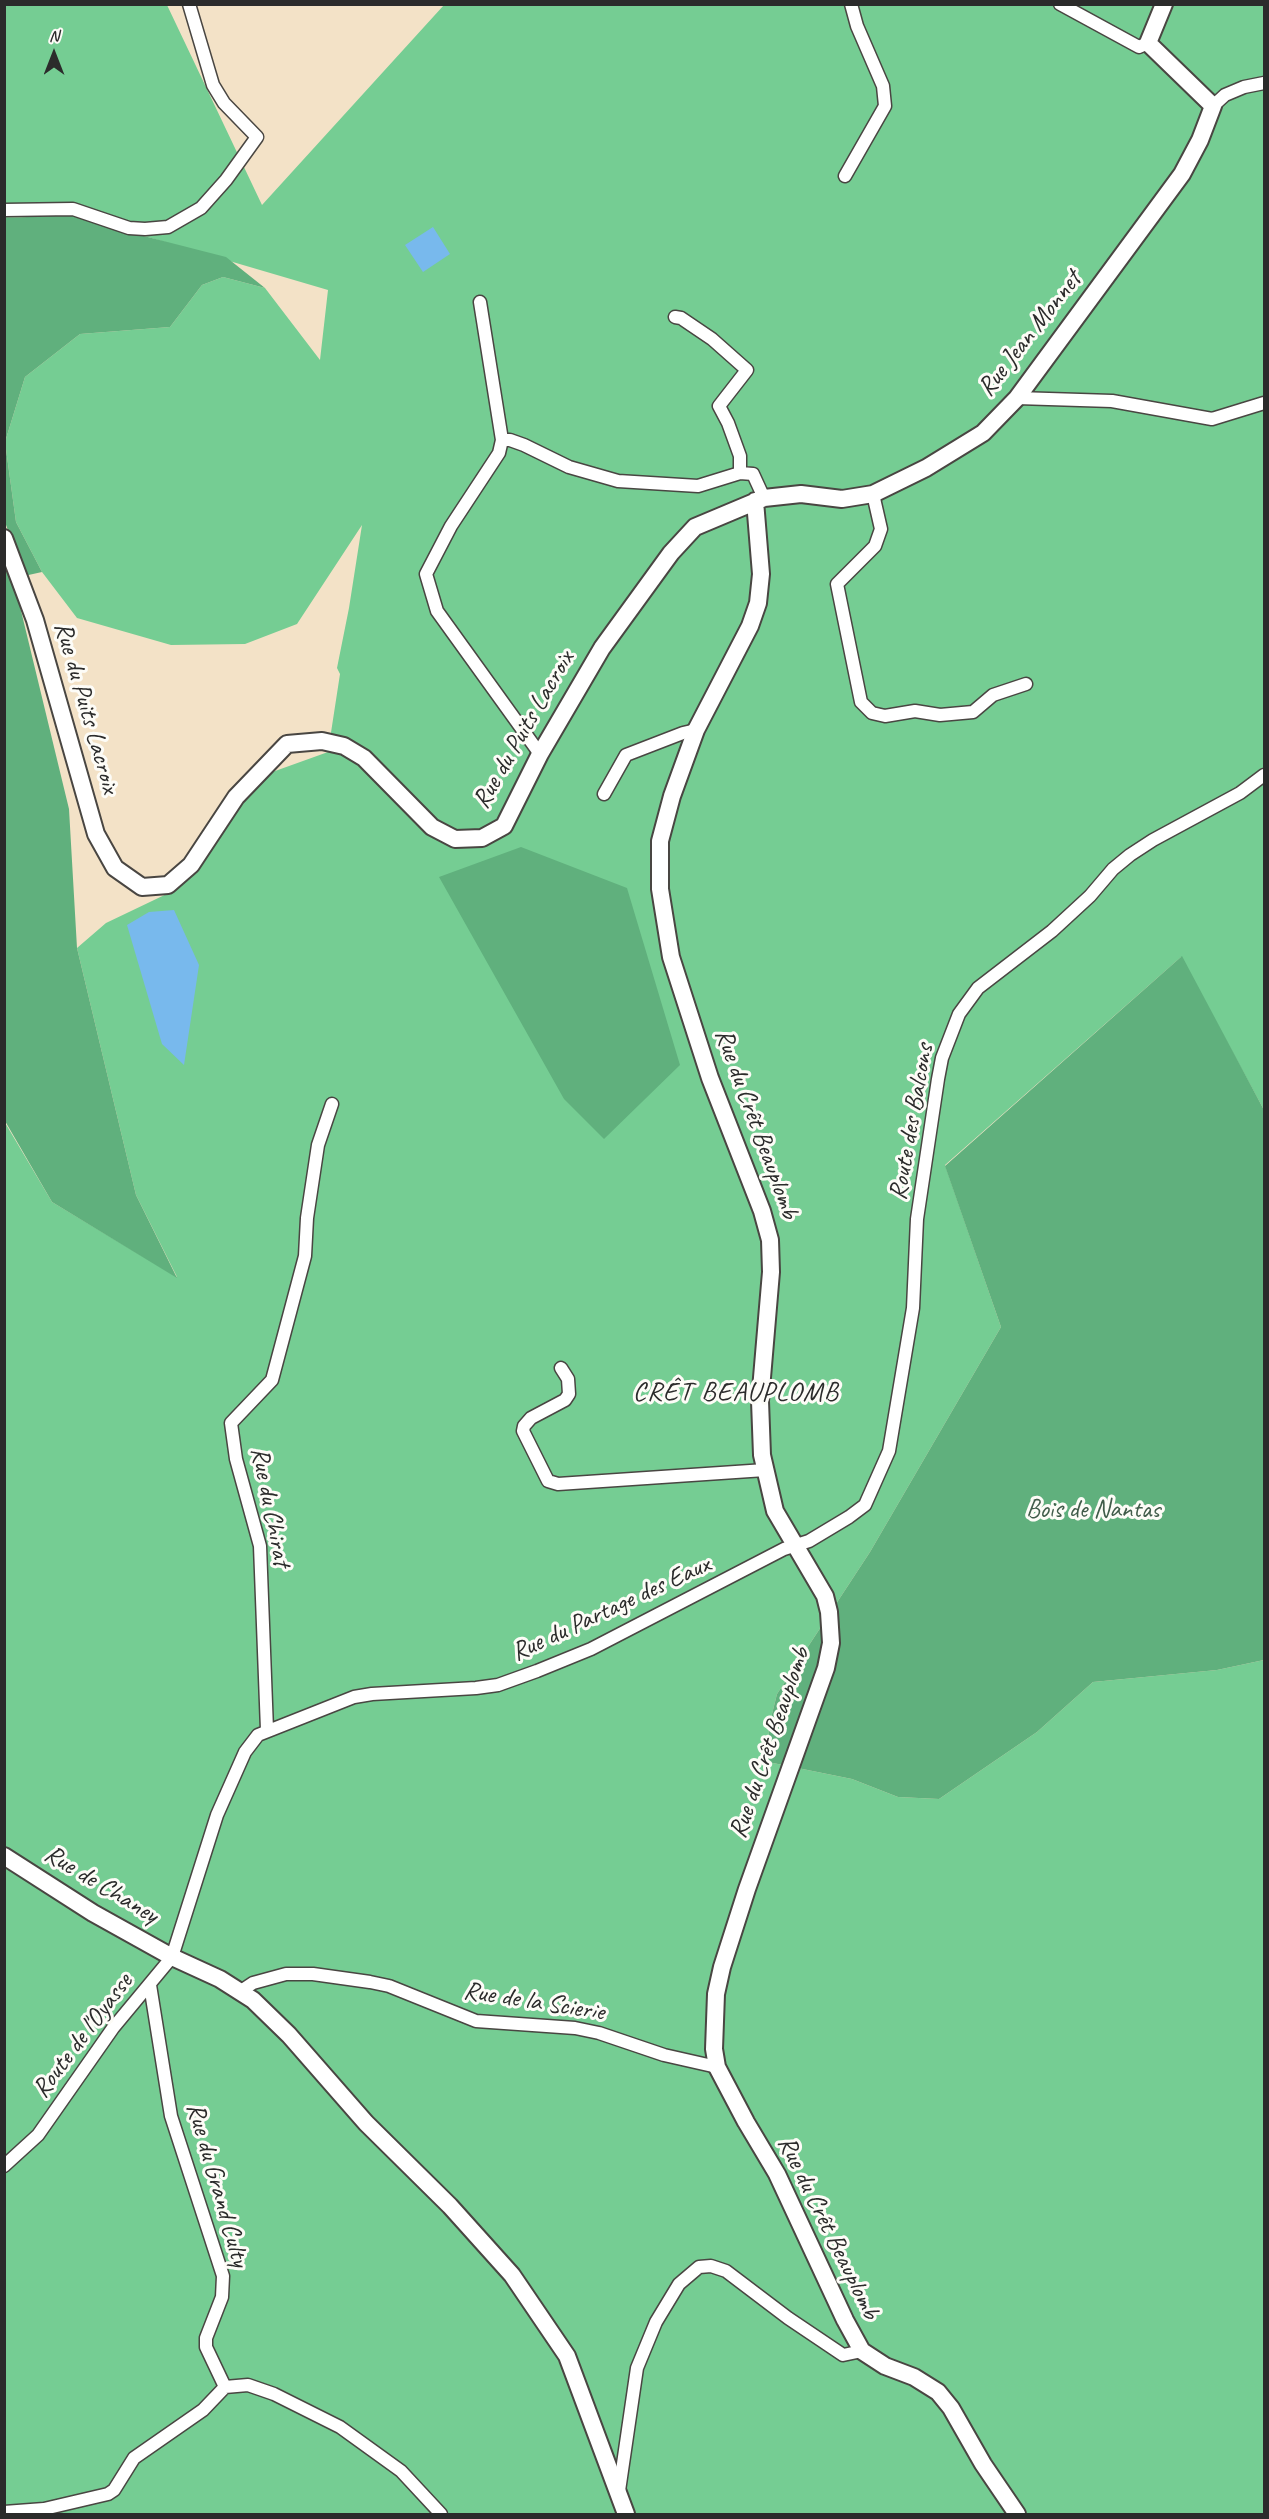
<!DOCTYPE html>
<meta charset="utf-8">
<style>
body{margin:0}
#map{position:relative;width:1269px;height:2519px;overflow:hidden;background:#f3e2c7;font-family:Caveat,sans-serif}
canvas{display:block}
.frame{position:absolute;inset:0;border:6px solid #2b2b2b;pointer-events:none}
.north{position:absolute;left:24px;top:24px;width:60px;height:60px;-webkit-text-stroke:4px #fdfcf7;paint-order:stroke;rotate:0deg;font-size:16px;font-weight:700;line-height:24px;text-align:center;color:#2b2b2b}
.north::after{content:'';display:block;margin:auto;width:21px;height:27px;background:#2b2b2b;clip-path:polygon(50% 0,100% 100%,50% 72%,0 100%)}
</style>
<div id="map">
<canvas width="1269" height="2519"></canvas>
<div class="frame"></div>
<div class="north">N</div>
</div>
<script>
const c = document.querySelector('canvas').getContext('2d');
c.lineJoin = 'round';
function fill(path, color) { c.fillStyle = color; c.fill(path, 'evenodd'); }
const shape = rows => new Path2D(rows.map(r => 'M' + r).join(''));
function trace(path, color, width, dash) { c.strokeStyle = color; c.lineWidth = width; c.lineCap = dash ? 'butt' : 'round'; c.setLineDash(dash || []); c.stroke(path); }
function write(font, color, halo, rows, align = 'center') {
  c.font = font + ' Caveat,sans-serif'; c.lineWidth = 6; c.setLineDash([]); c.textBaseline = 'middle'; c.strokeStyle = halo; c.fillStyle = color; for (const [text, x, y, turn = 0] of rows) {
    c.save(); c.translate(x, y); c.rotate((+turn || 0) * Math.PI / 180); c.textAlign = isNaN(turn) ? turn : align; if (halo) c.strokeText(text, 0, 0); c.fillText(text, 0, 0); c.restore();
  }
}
const green = shape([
 [5,5,167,5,262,205,444,5,1264,5,1264,1110,1181,957,945,1165,1001,1327,870,1552,777,1694,769,1726,768,1762,852,1779,898,1797,939,1799,1037,1732,1093,1682,1217,1670,1264,1660,1264,2514,5,2514,4,1121,52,1202,177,1277,136,1195,77,948,106,923,175,890,264,775,328,752,340,674,337,668,349,608,362,525,297,624,245,644,171,645,77,618,42,572,16,522,5,442,25,377,80,334,170,327,202,285,223,277,265,288,320,360,328,290,73,215,5,218]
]);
const forest = shape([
 [73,215,136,234,226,257,265,288,223,277,202,285,170,327,80,334,25,377,5,442,16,522,42,572,24,576,5,522,4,218],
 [4,555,16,590,69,809,77,948,136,1195,177,1278,52,1202,5,1121],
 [521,847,627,888,680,1065,604,1139,564,1099,439,877],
 [1182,956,1264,1110,1264,1660,1217,1670,1093,1682,1037,1732,939,1799,898,1797,852,1779,768,1762,769,1726,777,1694,870,1552,1001,1327,945,1166]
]);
const water = shape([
 [433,227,450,254,423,272,405,245],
 [174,910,199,965,184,1065,162,1044,127,925,149,912]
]);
const minor = shape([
 [1060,4,1139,47,1148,43],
 [1213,106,1225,95,1244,87,1264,83],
 [845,176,885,106,883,86,857,26,851,4],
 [4,210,73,209,129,228,145,229,168,227,201,208,226,180,257,137,224,103,213,85,189,4],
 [480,302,502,440,510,440,524,445,569,467,618,481,698,486,740,473,753,474,764,498],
 [675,317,681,318,712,339,747,370,719,406,728,423,740,456,740,473],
 [1017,398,1112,401,1212,419,1264,403],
 [502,440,499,453,451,526,426,574,437,611,540,754],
 [873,494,881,529,875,546,837,584,861,702,872,713,885,716,915,711,940,715,973,712,993,695,1026,684],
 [604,794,626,755,683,733,696,730],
 [561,1368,568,1379,569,1394,565,1400,531,1418,524,1426,523,1431,548,1481,558,1484,765,1470],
 [267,1730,260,1546,236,1459,231,1423,272,1380,305,1256,307,1218,318,1145,332,1104],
 [150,1985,171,2116,223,2276,222,2297,206,2338,206,2347,225,2387,248,2385,274,2394,340,2427,401,2471,441,2514],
 [241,1991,253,1983,286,1974,313,1974,370,1982,389,1986,476,2021,575,2028,599,2033,664,2055,717,2067],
 [4,2166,38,2135,113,2028,172,1957,217,1815,245,1752,258,1735,354,1697,372,1694,476,1688,498,1685,537,1671,591,1649,784,1549,809,1541,849,1517,865,1505,889,1451,913,1308,917,1219,938,1079,942,1058,959,1014,978,988,1052,931,1090,896,1113,869,1130,855,1153,840,1240,793,1264,775],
 [619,2491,637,2368,656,2322,679,2284,699,2267,711,2266,726,2271,788,2318,843,2355,862,2351],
 [4,2512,44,2509,108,2494,114,2490,134,2458,203,2410,225,2387]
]);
const tertiary = shape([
 [755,501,761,574,758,603,750,626,696,730,672,796,660,841,660,889,671,957,710,1078,762,1211,770,1240,771,1272,760,1401,762,1455,775,1511,825,1596,829,1612,831,1643,826,1668,747,1889,722,1967,716,1994,714,2049,717,2067,746,2122,777,2174,845,2320,862,2351,885,2366,914,2377,938,2392,951,2408,983,2464,1017,2514],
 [4,538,35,620,96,834,115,868,142,887,168,885,191,865,236,797,287,744,322,741,344,746,364,758,432,827,455,839,482,838,504,826,540,754,602,648,671,553,695,527,764,498,801,494,842,499,873,494,926,468,983,433,1017,398,1182,174,1200,140,1213,106,1148,43,1164,4],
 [4,1856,93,1913,172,1957,220,1979,253,2000,289,2035,366,2123,450,2206,512,2275,567,2356,626,2514]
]);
const streetNames = [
 ["Rue Jean Monnet",1030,334,-52],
 ["Rue du Puits Lacroix",86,708,74],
 ["Rue du Puits Lacroix",524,730,-60],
 ["Route des Balcons",912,1122,-80],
 ["Rue du Crêt Beauplomb",756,1124,70],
 ["Rue du Chirat",270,1507,79],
 ["Rue du Partage des Eaux",611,1609,-25],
 ["Rue du Crêt Beauplomb",770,1743,-71],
 ["Rue de Chaney",101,1885,31],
 ["Rue de la Scierie",534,2002,9],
 ["Route de l'Oyasse",83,2036,-53],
 ["Rue du Grand Culty",217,2185,74],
 ["Rue du Crêt Beauplomb",828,2228,64]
];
const parkNames = [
 ["Bois de Nantas",1093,1510]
];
const neighbourhoodNames = [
 ["CRÊT BEAUPLOMB",736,1393]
];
fill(green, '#75cd93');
fill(forest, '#60b07d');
fill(water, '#78b9ed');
trace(minor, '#494642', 15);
trace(tertiary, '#494642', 20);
trace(minor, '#fff', 12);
trace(tertiary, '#fff', 16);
write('26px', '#2b2b2b', '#fdfcf7', streetNames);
write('26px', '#415c4a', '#fdfcf7', parkNames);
c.letterSpacing = '1.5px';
write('27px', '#2b2b2b', '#fdfcf7', neighbourhoodNames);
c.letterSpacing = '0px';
</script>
